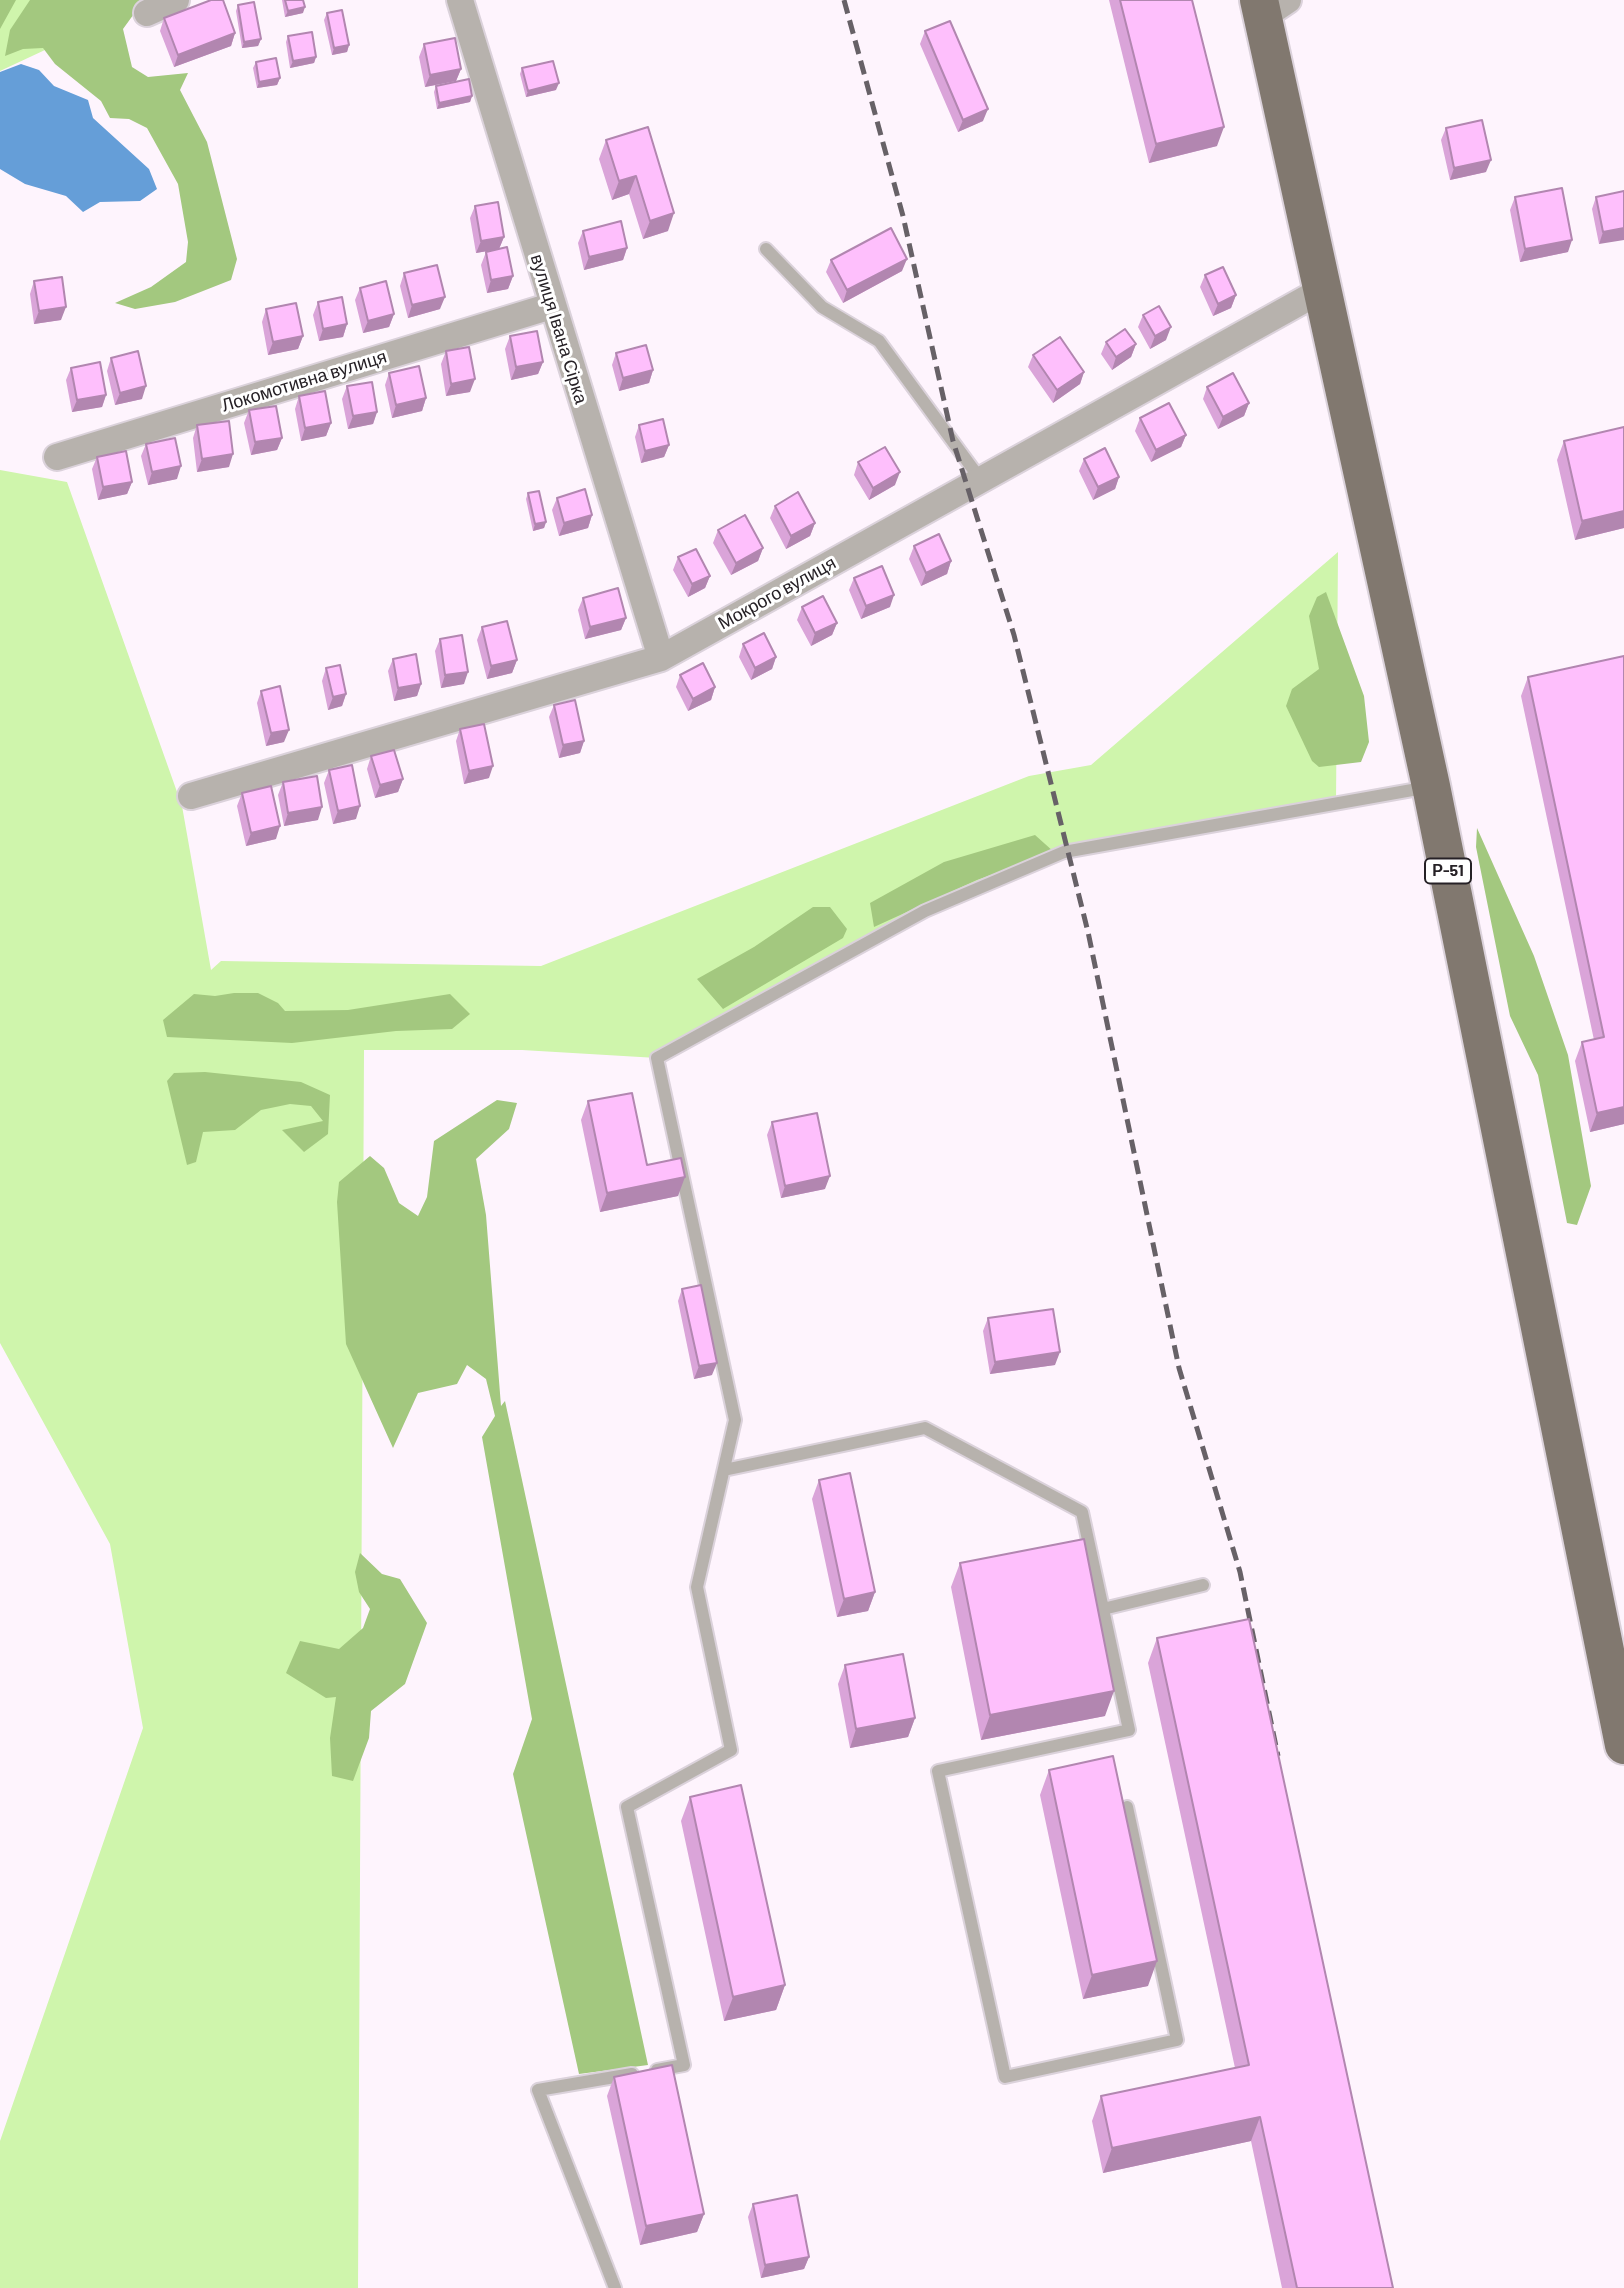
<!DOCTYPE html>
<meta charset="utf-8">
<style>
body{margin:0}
canvas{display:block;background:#fef4fd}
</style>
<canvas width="1624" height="2288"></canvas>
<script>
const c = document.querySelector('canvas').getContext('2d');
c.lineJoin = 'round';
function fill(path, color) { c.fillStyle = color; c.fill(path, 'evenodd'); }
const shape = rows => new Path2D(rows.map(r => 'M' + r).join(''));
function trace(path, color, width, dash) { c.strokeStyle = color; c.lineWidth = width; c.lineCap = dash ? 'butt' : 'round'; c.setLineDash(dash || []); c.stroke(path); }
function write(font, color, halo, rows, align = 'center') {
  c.font = font + ' Barlow,sans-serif'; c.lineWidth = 6; c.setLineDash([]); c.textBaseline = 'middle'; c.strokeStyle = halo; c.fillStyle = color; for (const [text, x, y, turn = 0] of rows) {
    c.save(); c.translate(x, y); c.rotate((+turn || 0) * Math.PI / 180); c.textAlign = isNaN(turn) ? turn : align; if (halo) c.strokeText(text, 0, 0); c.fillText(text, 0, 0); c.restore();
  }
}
const green = shape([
 [0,0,152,0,0,71],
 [0,470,67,482,182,806,211,970,221,961,541,966,1029,776,1091,765,1338,552,1336,803,1064,852,925,911,657,1058,522,1050,364,1050,358,2288,0,2288,0,2141,143,1728,110,1544,0,1343]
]);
const forest = shape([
 [0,0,16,0,0,29],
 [30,0,144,0,123,29,132,67,148,77,188,73,180,90,207,142,237,259,231,280,175,302,135,309,115,303,151,287,186,262,188,242,178,184,147,128,129,119,110,118,101,101,55,64,43,48,23,49,5,56,10,30],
 [1326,592,1364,696,1369,742,1361,762,1319,767,1312,761,1286,706,1292,689,1319,669,1309,616,1317,597],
 [1477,828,1534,956,1568,1055,1591,1186,1577,1225,1567,1223,1538,1075,1510,1016,1476,847],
 [1035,835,1054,852,977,880,874,927,870,903,944,862],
 [813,907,830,907,847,929,843,938,723,1009,697,979,754,947],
 [234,993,258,993,278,1003,285,1011,348,1010,450,994,470,1014,452,1029,396,1031,292,1043,167,1037,163,1020,194,994,215,996],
 [205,1072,301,1082,330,1095,328,1134,304,1152,282,1130,323,1121,311,1106,290,1104,261,1110,235,1130,203,1132,196,1162,187,1165,167,1081,174,1073],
 [497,1100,517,1103,509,1129,476,1159,486,1215,501,1406,505,1401,648,2065,579,2074,513,1774,532,1719,482,1437,495,1416,486,1379,467,1365,457,1384,418,1393,393,1448,346,1344,337,1202,339,1182,370,1156,384,1168,399,1203,418,1216,427,1197,434,1141],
 [360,1553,382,1574,400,1579,427,1623,405,1684,371,1711,369,1738,353,1781,332,1776,330,1738,336,1697,326,1698,286,1673,300,1641,339,1649,363,1628,370,1609,359,1592,355,1572]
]);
const water = shape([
 [21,64,39,70,54,86,88,100,93,118,149,169,157,189,140,201,100,202,83,212,66,196,25,184,0,169,0,72]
]);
const lane = shape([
 [766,249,822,307,879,341,981,480],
 [724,1470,925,1428,1082,1512,1103,1609,1203,1585],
 [1103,1609,1129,1730,938,1771,1005,2077,1177,2040,1127,1807],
 [657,2070,684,2065,627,1807,731,1750,697,1587,735,1420,657,1058,925,911,1064,852,1429,787],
 [615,2288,538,2090,632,2074]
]);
const street = shape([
 [460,0,661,658],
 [147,13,176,0],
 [1263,17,1288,0],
 [57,457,551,306],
 [191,796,661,658,1320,291]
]);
const primary = shape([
 [1259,0,1431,786,1624,1745]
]);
const rail = shape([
 [844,0,903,216,953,441,1014,635,1088,932,1179,1368,1240,1572,1278,1756]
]);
const wall = shape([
 [282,0,303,0,303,13,285,17],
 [1109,0,1192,0,1217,146,1149,163],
 [238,5,261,39,258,46,242,48,236,11],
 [327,13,349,45,347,52,332,55,324,20],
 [164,18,235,33,231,46,174,67,160,31],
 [925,31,983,121,958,132,920,44],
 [288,36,316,57,314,63,290,68,286,42],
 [424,44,461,69,456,81,425,87,419,57],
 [256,62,280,78,277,85,257,88,253,68],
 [522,68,556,90,526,97,520,74],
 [436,86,472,96,470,102,437,109,434,92],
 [648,127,668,231,643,239,629,194,612,200,599,159,606,140],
 [1446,128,1486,172,1450,180,1441,140],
 [1624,191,1599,244,1592,209,1596,197],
 [1515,197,1568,252,1520,262,1510,210],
 [475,206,504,237,499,249,476,253,470,218],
 [583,231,627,248,623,260,584,270,578,243],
 [486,252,513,276,508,289,487,293,481,265],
 [831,260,902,271,843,303,826,272],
 [404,273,440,309,408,318,400,286],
 [1205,275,1236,295,1231,308,1213,316,1200,287],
 [34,281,61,320,34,324,30,294],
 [360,288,394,314,389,327,363,333,355,300],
 [318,302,347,324,343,337,319,341,313,315],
 [266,309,303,336,298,349,268,355,262,322],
 [1143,315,1166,340,1150,349,1138,327],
 [510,336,543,362,538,374,511,380,505,349],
 [1106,342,1136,344,1131,357,1112,370,1101,354],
 [446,351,470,392,446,396,441,364],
 [616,353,653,370,649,383,619,391,612,365],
 [1033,355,1084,372,1080,384,1053,403,1028,367],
 [111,358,142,399,115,405,107,371],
 [71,368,106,395,102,407,72,412,66,380],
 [389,373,426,398,422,411,392,418,385,385],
 [347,386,377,412,373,424,348,429,342,399],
 [1207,387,1249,403,1244,416,1218,429,1203,399],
 [299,396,331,423,326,436,301,441,295,409],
 [249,410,282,438,277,450,251,455,244,423],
 [1140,418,1186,435,1181,447,1151,462,1135,431],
 [197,425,229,467,197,472,193,438],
 [639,425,669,445,664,457,641,463,635,437],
 [1624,427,1624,528,1575,540,1557,460,1564,441],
 [146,444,177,479,148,485,141,456],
 [97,457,132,482,127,494,98,500,92,469],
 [1084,459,1119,477,1115,489,1093,500,1079,471],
 [858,462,895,485,869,500,854,475],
 [528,493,546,522,544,528,533,531,526,499],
 [557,498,592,515,588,528,559,536,552,510],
 [775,506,815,523,810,536,786,549,770,518],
 [718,530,763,548,758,561,731,575,713,543],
 [914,546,951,561,947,574,921,586,909,559],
 [678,557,710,576,705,588,688,597,673,570],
 [854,578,890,607,861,619,849,590],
 [583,598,626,618,621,630,585,639,578,610],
 [802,607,837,623,832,635,811,646,797,620],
 [482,627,517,660,512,673,487,679,477,640],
 [440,639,464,684,441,688,435,651],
 [743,644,776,657,772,669,751,680,739,657],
 [1624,656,1624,1124,1590,1132,1575,1061,1582,1042,1594,1040,1521,696,1528,677],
 [393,659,421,684,417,696,394,701,388,671],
 [326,668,346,694,342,706,328,710,322,681],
 [680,675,715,687,711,700,688,711,676,687],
 [261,691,284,742,266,746,257,703],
 [554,705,584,741,580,753,559,758,549,717],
 [460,729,489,778,464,784,456,741],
 [371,756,403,779,398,792,375,798,367,769],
 [329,770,356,819,333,824,324,783],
 [283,782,318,820,284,826,278,795],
 [242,793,276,839,246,846,237,806],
 [588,1101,647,1165,678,1196,600,1212,581,1120],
 [772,1122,825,1189,781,1198,767,1135],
 [682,1289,712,1375,694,1379,678,1301],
 [988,1318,1055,1365,990,1374,983,1331],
 [819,1480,875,1592,868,1611,837,1617,812,1499],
 [960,1563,1105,1716,981,1740,951,1587],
 [1157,1638,1393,2288,1282,2288,1251,2141,1103,2173,1092,2121,1101,2096,1235,2068,1148,1663],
 [845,1665,915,1718,908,1737,850,1748,838,1684],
 [1049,1770,1148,1986,1083,1999,1040,1795],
 [690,1797,785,1985,776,2010,724,2021,681,1821],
 [614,2077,704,2214,697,2232,640,2245,607,2096],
 [753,2204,809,2257,804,2269,761,2278,748,2217]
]);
const shadedWall = shape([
 [305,7,303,13,285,17,288,11],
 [235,33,231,46,174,67,178,55],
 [261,39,258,46,242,48,244,42],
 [349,45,347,52,332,55,334,48],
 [316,57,314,63,290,68,293,61],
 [461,69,456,81,425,87,430,75],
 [280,78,277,85,257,88,259,82],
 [559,83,556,90,526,97,528,91],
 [472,96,470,102,437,109,439,103],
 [988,109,983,121,958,132,963,120],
 [1224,127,1217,146,1149,163,1156,144],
 [1491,160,1486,172,1450,180,1454,168],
 [636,176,629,194,612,200,619,181],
 [674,213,668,231,643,239,650,221],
 [1624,228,1624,240,1599,244,1603,232],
 [504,237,499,249,476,253,481,241],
 [1572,240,1568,252,1520,262,1525,249],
 [627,248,623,260,584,270,589,257],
 [907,259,902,271,843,303,847,290],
 [513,276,508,289,487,293,491,280],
 [1236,295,1231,308,1213,316,1218,304],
 [445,297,440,309,408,318,412,305],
 [66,307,61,320,34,324,39,311],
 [394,314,389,327,363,333,368,321],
 [347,324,343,337,319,341,323,329],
 [1171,327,1166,340,1150,349,1155,336],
 [303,336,298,349,268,355,273,342],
 [1136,344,1131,357,1112,370,1116,357],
 [543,362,538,374,511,380,516,367],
 [653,370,649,383,619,391,623,378],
 [1084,372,1080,384,1053,403,1057,390],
 [475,379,470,392,446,396,451,384],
 [146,386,142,399,115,405,120,393],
 [106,395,102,407,72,412,77,400],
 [426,398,422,411,392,418,396,405],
 [1249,403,1244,416,1218,429,1223,417],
 [377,412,373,424,348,429,353,416],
 [331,423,326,436,301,441,305,428],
 [1186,435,1181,447,1151,462,1156,450],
 [282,438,277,450,251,455,255,442],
 [669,445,664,457,641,463,645,451],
 [233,454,229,467,197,472,202,459],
 [181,466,177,479,148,485,152,472],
 [900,472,895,485,869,500,873,488],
 [1119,477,1115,489,1093,500,1098,487],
 [132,482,127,494,98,500,103,487],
 [1624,511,1624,528,1575,540,1582,521],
 [592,515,588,528,559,536,564,523],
 [546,522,544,528,533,531,535,524],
 [815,523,810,536,786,549,791,536],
 [763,548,758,561,731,575,736,563],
 [951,561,947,574,921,586,926,573],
 [710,576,705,588,688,597,692,584],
 [894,595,890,607,861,619,866,606],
 [626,618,621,630,585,639,590,627],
 [837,623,832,635,811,646,815,633],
 [776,657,772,669,751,680,755,668],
 [517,660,512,673,487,679,491,666],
 [468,672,464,684,441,688,445,675],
 [421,684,417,696,394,701,398,688],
 [715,687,711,700,688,711,693,699],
 [346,694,342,706,328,710,333,697],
 [289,730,284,742,266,746,271,733],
 [584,741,580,753,559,758,563,745],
 [493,766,489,778,464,784,469,771],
 [403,779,398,792,375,798,380,785],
 [360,806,356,819,333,824,338,811],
 [322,807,318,820,284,826,288,813],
 [280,826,276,839,246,846,251,833],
 [1624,1107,1624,1124,1590,1132,1597,1113],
 [830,1176,825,1189,781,1198,785,1186],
 [685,1177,678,1196,600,1212,607,1193],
 [1060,1352,1055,1365,990,1374,995,1362],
 [717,1363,712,1375,694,1379,699,1366],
 [875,1592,868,1611,837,1617,844,1599],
 [1114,1691,1105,1716,981,1740,990,1715],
 [915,1718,908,1737,850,1748,856,1729],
 [1157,1961,1148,1986,1083,1999,1092,1975],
 [785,1985,776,2010,724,2021,733,1997],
 [1260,2117,1251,2141,1103,2173,1112,2148],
 [704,2214,697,2232,640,2245,646,2226],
 [809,2257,804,2269,761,2278,765,2265]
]);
const building = shape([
 [211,0,223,0,235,33,178,55,164,18,211,0],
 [285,0,303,0,305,7,288,11,285,0],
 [1120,0,1192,0,1224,127,1156,144,1120,0],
 [254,2,261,39,244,42,238,5,254,2],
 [342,10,349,45,334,48,327,13,342,10],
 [950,21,988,109,963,120,925,31,950,21],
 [312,32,316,57,293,61,288,36,312,32],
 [455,38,461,69,430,75,424,44,455,38],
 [276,58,280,78,259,82,256,62,276,58],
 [553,61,559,83,528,91,522,68,553,61],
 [469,79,472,96,439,103,436,86,469,79],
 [1482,120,1491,160,1454,168,1446,128,1482,120],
 [648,127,674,213,650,221,636,176,619,181,606,140,648,127],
 [1562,188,1572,240,1525,249,1515,197,1562,188],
 [1624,191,1624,228,1603,232,1596,197,1624,191],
 [498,202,504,237,481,241,475,206,498,202],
 [621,221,627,248,589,257,583,231,621,221],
 [891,228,907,259,847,290,831,260,891,228],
 [507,247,513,276,491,280,486,252,507,247],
 [437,265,445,297,412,305,404,273,437,265],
 [1223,267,1236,295,1218,304,1205,275,1223,267],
 [62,277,66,307,39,311,34,281,62,277],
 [386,281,394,314,368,321,360,288,386,281],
 [342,297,347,324,323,329,318,302,342,297],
 [296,303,303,336,273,342,266,309,296,303],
 [1159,306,1171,327,1155,336,1143,315,1159,306],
 [1125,329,1136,344,1116,357,1106,342,1125,329],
 [537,331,543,362,516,367,510,336,537,331],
 [1060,337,1084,372,1057,390,1033,355,1060,337],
 [646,345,653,370,623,378,616,353,646,345],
 [469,347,475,379,451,384,446,351,469,347],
 [138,351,146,386,120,393,111,358,138,351],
 [100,362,106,395,77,400,71,368,100,362],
 [419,366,426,398,396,405,389,373,419,366],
 [1233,373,1249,403,1223,417,1207,387,1233,373],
 [372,382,377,412,353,416,347,386,372,382],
 [325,391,331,423,305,428,299,396,325,391],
 [1169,403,1186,435,1156,450,1140,418,1169,403],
 [276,406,282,438,255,442,249,410,276,406],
 [663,419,669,445,645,451,639,425,663,419],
 [229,421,233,454,202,459,197,425,229,421],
 [1624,427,1624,511,1582,521,1564,441,1624,427],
 [175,438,181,466,152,472,146,444,175,438],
 [885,447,900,472,873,488,858,462,885,447],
 [1105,448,1119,477,1098,487,1084,459,1105,448],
 [126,451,132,482,103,487,97,457,126,451],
 [585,489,592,515,564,523,557,498,585,489],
 [539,491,546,522,535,524,528,493,539,491],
 [798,492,815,523,791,536,775,506,798,492],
 [745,515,763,548,736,563,718,530,745,515],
 [939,534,951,561,926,573,914,546,939,534],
 [696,549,710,576,692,584,678,557,696,549],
 [882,566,894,595,866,606,854,578,882,566],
 [618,588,626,618,590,627,583,598,618,588],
 [823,596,837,623,815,633,802,607,823,596],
 [507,621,517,660,491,666,482,627,507,621],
 [764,633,776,657,755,668,743,644,764,633],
 [462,635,468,672,445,675,440,639,462,635],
 [416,654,421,684,398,688,393,659,416,654],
 [1624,656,1624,1107,1597,1113,1582,1042,1604,1037,1528,677,1624,656],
 [703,663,715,687,693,699,680,675,703,663],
 [340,665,346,694,333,697,326,668,340,665],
 [280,686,289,730,271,733,261,691,280,686],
 [575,700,584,741,563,745,554,705,575,700],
 [484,724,493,766,469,771,460,729,484,724],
 [394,750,403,779,380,785,371,756,394,750],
 [352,765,360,806,338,811,329,770,352,765],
 [317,776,322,807,288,813,283,782,317,776],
 [271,786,280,826,251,833,242,793,271,786],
 [632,1093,647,1165,681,1158,685,1177,607,1193,588,1101,632,1093],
 [817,1113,830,1176,785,1186,772,1122,817,1113],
 [701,1285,717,1363,699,1366,682,1289,701,1285],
 [1053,1309,1060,1352,995,1362,988,1318,1053,1309],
 [850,1473,875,1592,844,1599,819,1480,850,1473],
 [1084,1539,1114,1691,990,1715,960,1563,1084,1539],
 [1249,1619,1393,2288,1297,2288,1260,2117,1112,2148,1101,2096,1249,2065,1157,1638,1249,1619],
 [903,1654,915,1718,856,1729,845,1665,903,1654],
 [1113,1756,1157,1961,1092,1975,1049,1770,1113,1756],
 [741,1785,785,1985,733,1997,690,1797,741,1785],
 [672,2065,704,2214,646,2226,614,2077,672,2065],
 [797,2195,809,2257,765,2265,753,2204,797,2195]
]);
const shields = [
 [1448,871,46]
];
const shieldNames = [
 ["Р-51",1448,871]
];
const streetNames = [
 ["вулиця Івана Сірка",559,329,73],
 ["Локомотивна вулиця",304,381,-17],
 ["Мокрого вулиця",777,593,-29]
];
fill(green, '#cff5ac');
fill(forest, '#a3c87f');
fill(water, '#659ed8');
trace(lane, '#dbd2db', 16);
trace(street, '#dbd2db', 30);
trace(primary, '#dbd2db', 42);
trace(lane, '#b7b2ad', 12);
trace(street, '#b7b2ad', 26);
trace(primary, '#81786f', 38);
trace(rail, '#676167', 5, [14, 7]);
fill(wall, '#daa4d9');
fill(shadedWall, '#b286b0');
fill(building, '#febffc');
trace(building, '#b286b0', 2);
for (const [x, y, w] of shields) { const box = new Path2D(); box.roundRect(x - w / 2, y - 12.5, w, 25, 5); c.fillStyle = '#fff'; c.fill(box); trace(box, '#262126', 2); }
write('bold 16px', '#262126', null, shieldNames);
write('18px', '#262126', '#fff', streetNames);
</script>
